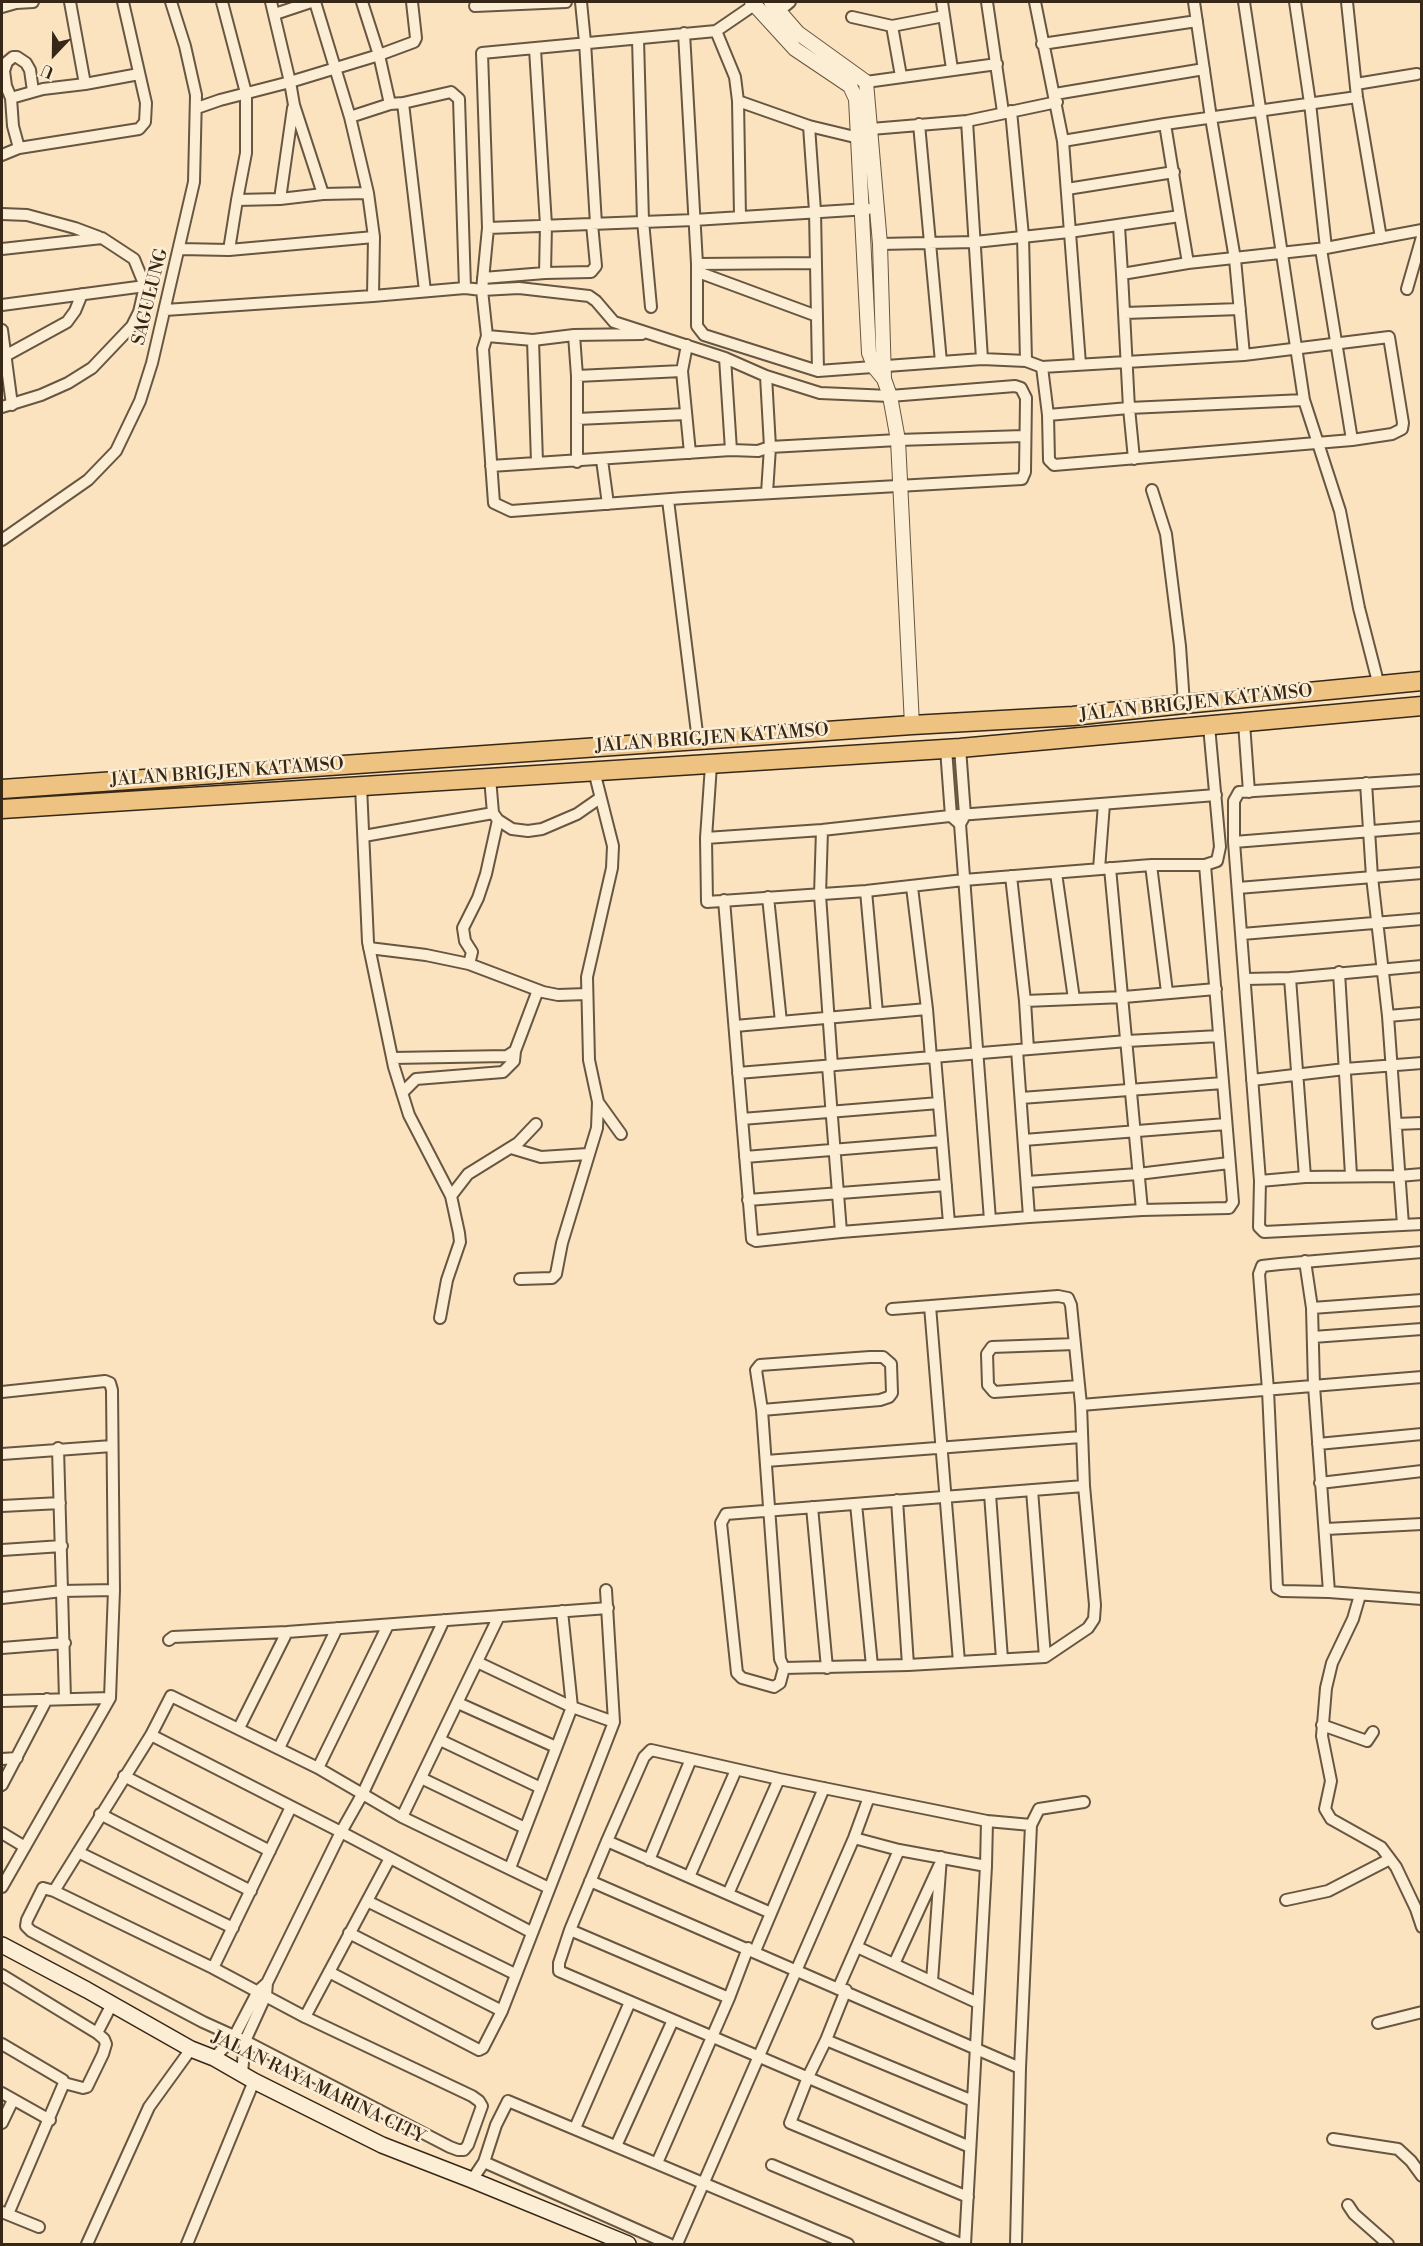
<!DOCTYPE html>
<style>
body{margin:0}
#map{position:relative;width:1423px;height:2246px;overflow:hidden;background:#fbe3bf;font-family:"Libre Bodoni",serif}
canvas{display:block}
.frame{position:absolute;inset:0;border:3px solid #362717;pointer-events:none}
.north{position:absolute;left:24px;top:24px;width:60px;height:60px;-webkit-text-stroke:4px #fcedd5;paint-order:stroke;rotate:202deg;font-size:16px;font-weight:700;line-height:24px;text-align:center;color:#362717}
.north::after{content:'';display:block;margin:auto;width:21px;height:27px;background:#362717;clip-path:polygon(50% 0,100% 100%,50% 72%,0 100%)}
</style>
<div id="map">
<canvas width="1423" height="2246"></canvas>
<div class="frame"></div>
<div class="north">U</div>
</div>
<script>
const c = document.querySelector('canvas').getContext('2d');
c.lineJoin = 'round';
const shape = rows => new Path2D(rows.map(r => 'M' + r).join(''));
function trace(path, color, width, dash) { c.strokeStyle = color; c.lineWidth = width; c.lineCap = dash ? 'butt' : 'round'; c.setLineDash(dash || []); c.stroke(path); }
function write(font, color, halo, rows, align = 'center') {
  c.font = font + ' "Libre Bodoni",serif'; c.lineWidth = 5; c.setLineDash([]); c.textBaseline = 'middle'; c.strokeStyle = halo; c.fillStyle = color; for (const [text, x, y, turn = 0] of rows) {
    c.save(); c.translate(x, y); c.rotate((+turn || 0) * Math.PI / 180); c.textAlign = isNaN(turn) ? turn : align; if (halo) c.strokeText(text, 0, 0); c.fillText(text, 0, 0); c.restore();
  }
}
const minor = shape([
 [70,2,85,84],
 [222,2,246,93,246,153,237,200],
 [315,2,350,117],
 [362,2,379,55,390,104,403,103,451,92,459,99,465,288],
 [581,2,585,42,596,224],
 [942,2,952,69],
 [987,2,1003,112],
 [1035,2,1063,141,1080,364],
 [1194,2,1211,118,1235,259,1244,355],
 [1244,2,1304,400,1340,511,1359,608,1379,686],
 [1295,2,1310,103,1326,248],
 [1347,2,1357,97,1381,238],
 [475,6,566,2],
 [2,7,16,3,33,2],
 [779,11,790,2],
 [275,14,311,2],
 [852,17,892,26],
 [716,31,735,77,738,101,740,217],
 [684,33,697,264,697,326,704,335,818,371,982,359,1026,361,1042,367,1244,355,1389,337,1403,423,1402,429,1392,434,1352,440,1054,465,1049,460,1048,415,1042,367],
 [638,39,643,221,651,307],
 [1042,44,1197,21],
 [535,49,546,225,545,273],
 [901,76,892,26,944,16],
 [866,82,997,64],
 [1356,84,1417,74],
 [1055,94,1204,69],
 [11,98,6,86,4,71,7,62,13,57,17,57,26,63,30,70,33,91],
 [738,101,809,126,863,139],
 [403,103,425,291],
 [197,108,220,100,290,82,379,55,414,42,416,38,412,2],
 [1011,111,1023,236,1026,361],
 [967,121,982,359],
 [919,124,941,362],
 [1165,124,1180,216],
 [809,126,815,211,818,371],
 [871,129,967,121,1057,102],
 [1063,141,1165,124,1357,97],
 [19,148,13,126,11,98,43,89,85,84,139,74],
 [2,155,19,148,139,129,145,122,146,103,123,2],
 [1067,189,1174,172],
 [323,194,368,193],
 [280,199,293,108],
 [2,214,27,215,75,228,99,237],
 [1119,226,1122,274],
 [488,228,694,220,868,209],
 [880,244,975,242,1069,232,1180,216,1188,263],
 [2,249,102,238,134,259,145,286,139,312,132,326,92,368,68,383,41,395,2,407],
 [180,249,229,250,374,237],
 [1321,249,1352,440],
 [229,250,237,200,280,199,323,194,294,105,290,82,271,2],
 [697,264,815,263],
 [698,272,817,316],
 [483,278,545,273,591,272,596,266,592,224],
 [1407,289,1422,237],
 [373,296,374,237,368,193,350,117,390,104],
 [2,305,145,286],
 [165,310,373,296,465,288,482,290,487,336,483,349,494,503,511,511,684,498,1022,479,1025,472,1026,398,1021,388,1015,386,890,396,820,393,766,376,725,358,614,322,596,301,589,296,519,288,482,290,488,228,482,53,716,31,754,5],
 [1125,313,1240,309],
 [2,330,12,405],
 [574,335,577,376,577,462],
 [487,336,533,340,574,335,642,334],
 [533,340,537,462],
 [687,345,682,371,690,453],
 [5,356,67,322,75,311,82,294],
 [725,358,731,450],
 [577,376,682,371],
 [766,376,770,447,767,493],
 [1048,415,1129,408,1304,400],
 [577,419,686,414],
 [1134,459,1129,408,1122,274,1188,263,1326,248,1422,230],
 [602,460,608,504],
 [491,466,731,450,758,451,770,447,898,440,1024,436],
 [1152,490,1166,534,1180,646,1184,704],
 [668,500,698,741],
 [2,540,88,480,116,451,140,401,152,363,194,182,196,95,185,46,171,2],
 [1244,723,1249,792],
 [946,749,951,816,960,824,965,815,960,748],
 [711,765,706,838,707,902,866,891,964,880,1151,865,1205,865,1217,861,1220,847,1209,726],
 [594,771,613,846,612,868,587,977,589,1060,598,1102,621,1134],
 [490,778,493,813,498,820,512,829,528,831,542,829,577,814,600,798],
 [1422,780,1239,792,1234,801,1234,842,1260,1181,1259,1227,1264,1232,1422,1224],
 [1366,783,1372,877,1388,1016,1403,1225],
 [361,786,368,942,394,1067,409,1115,451,1196,459,1233,460,1242,447,1280,440,1318],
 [960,824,990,1220],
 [822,830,820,895,832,1066],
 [364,836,493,813],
 [706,838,822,830,959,815,1216,795],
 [1234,842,1422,827],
 [1151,865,1167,992],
 [1110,868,1142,1210],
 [1099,869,1104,804],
 [1056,873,1074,999],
 [1011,876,1025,1001],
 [912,887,927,1009],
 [1238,888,1422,873],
 [866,891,877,1013],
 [768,897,781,1022],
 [724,900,752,1239,756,1241,841,1232,1029,1217,1142,1210,1229,1208,1233,1202,1205,865],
 [1242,934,1422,919],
 [369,948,426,955,469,964,543,992,558,995,587,994],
 [469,964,472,952,465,941,463,928,478,898,486,874,498,820],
 [1339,972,1351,1175],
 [1290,978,1305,1177],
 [1246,979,1290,978,1422,966],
 [1388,1016,1422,1013],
 [735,1026,927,1009,931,1058],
 [1028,1049,1025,1001,1124,997,1216,989],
 [1017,1050,1029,1217],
 [935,1057,949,1223],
 [392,1058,507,1056,515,1051,538,990],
 [828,1066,841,1232],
 [738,1073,1127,1041,1219,1036],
 [1252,1080,1345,1069,1422,1063],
 [402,1093,416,1079,503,1072,514,1061,515,1051],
 [1021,1098,1223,1083],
 [742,1119,939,1103],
 [1396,1124,1422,1123],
 [1024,1140,1226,1124],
 [511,1148,541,1157,588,1154],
 [745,1157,942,1141],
 [1260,1181,1305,1177,1399,1176,1422,1174],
 [1027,1182,1138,1174,1229,1163],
 [451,1196,468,1174,518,1143,536,1124],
 [748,1200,946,1185],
 [1422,1252,1280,1264,1262,1266,1259,1274,1268,1390,1277,1588,1282,1591,1329,1592,1422,1599],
 [1305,1261,1312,1308,1314,1386,1329,1592],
 [520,1279,552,1278,556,1274,562,1243,597,1128,598,1102],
 [930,1306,959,1662],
 [1312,1308,1422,1300],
 [1313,1337,1422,1329],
 [1075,1344,992,1347,987,1354,988,1385,994,1392,1079,1386],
 [2,1392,105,1381,110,1383,112,1390,114,1590,110,1698,2,1701],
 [1081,1405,1422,1377],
 [762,1410,880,1400,889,1397,892,1393,891,1364,883,1357,870,1357,760,1365,756,1370,762,1410,780,1659,784,1668,908,1665,1045,1657,1088,1628,1094,1619,1095,1605,1084,1486,1081,1405,1071,1305,1068,1298,1058,1296,892,1309],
 [1318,1444,1422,1434],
 [58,1448,65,1699],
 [2,1454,112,1446],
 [766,1461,1081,1437],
 [1320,1483,1422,1471],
 [1032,1490,1045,1657],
 [990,1494,1002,1659],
 [897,1500,908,1665],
 [856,1504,872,1666],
 [2,1506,60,1503],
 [812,1507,827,1668],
 [1326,1529,1422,1524],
 [2,1550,62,1546],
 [1360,1595,1353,1619,1332,1663,1326,1688,1322,1736,1331,1781,1325,1809,1331,1819,1381,1847,1396,1867,1416,1909,1422,1927],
 [2,1598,62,1591,114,1590],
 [169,1640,173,1637,287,1632,608,1608],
 [2,1648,65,1643],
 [477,1662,572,1707,614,1722],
 [784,1668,780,1683,774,1687,742,1678,737,1673,721,1523,726,1514,1084,1486],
 [458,1703,556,1747],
 [1322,1725,1367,1741,1373,1732],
 [239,1728,287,1632],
 [151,1735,341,1832,531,1932],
 [440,1740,541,1788],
 [279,1748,337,1628],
 [2,1759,17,1758],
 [318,1768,388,1625],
 [124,1776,270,1851],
 [421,1778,525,1828],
 [2,1785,47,1699],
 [100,1814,251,1891],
 [402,1817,499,1616],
 [2,1833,25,1847],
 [854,1838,899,1850,986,1866],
 [607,1841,771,1913],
 [78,1852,233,1928],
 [649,1860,691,1759],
 [510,1868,572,1707,562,1611],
 [689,1877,736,1770],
 [590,1881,1020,2068],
 [2,1887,110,1698],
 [43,1888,54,1891,213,1968,305,2017,472,2096,479,2101,482,2106,468,2145,464,2150,458,2150,450,2147,245,2041,203,2022,31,1931,26,1926,27,1920,43,1888],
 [54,1891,151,1735,171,1696,318,1768,402,1817,549,1888],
 [728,1894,779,1779],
 [1286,1900,1328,1891,1390,1859],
 [367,1901,515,1974],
 [570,1930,729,1998],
 [349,1933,502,2011],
 [857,1947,978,2003],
 [755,1951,824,1788],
 [894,1964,939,1866],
 [213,1968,291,1807],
 [329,1972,479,2050,483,2048,502,2011,614,1722,606,1590],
 [2,1975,97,2033,104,2039,106,2044,103,2054,87,2087,83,2088,64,2083],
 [932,1981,941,1857],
 [267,1983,341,1832,363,1793,444,1620],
 [838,1989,899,1850],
 [846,1990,826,2040,973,2101],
 [305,2017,390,1858],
 [1378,2023,1422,2012],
 [97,2033,112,2004],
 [826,2040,808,2077,790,2123,968,2197],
 [2,2044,63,2080,64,2083,8,2214],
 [214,2058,234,2037,258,1991,267,1983,266,1995,245,2041,242,2073],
 [2,2093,50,2120],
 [2,2123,13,2100],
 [575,2128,630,2002],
 [1333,2139,1398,2149,1411,2161,1422,2176],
 [616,2146,673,2020],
 [970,2147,561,1972,559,1971,559,1963,570,1930,607,1841,644,1757,651,1750,779,1779,987,1821,1031,1825],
 [484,2162,496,2125,508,2101,848,2244],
 [657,2163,729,1998,748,1948],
 [772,2165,961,2244],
 [472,2180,484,2162,669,2244],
 [1348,2205,1354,2214,1388,2244],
 [2,2212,39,2227],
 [87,2244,149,2107,191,2049],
 [187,2244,254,2081],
 [677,2244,854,1838,869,1797],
 [965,2244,986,1866,987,1821],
 [1016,2244,1020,2068,1031,1825,1039,1809,1084,1802]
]);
const tertiary = shape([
 [752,2,795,49,850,86,856,99,869,353,875,368,884,379,890,396,898,440,912,725],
 [771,2,798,33,866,82,880,244,884,379]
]);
const secondary = shape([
 [2,1945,87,1990,191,2049,214,2058,254,2081,382,2145,472,2180,628,2244]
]);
const trunk = shape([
 [2,789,912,725,1073,716,1184,704,1422,681],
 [2,809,960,748,1422,706]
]);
const streetNames = [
 ["SAGULUNG",151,297,-76],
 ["JALAN BRIGJEN KATAMSO",1196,704,-6],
 ["JALAN BRIGJEN KATAMSO",712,739,-4],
 ["JALAN BRIGJEN KATAMSO",227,773,-4],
 ["JALAN RAYA MARINA CITY",318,2088,26]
];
trace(minor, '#675641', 14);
trace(tertiary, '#675641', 16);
trace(secondary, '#362717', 18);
trace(trunk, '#362717', 21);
trace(minor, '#fcedd5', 10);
trace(tertiary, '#fcedd5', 14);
trace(secondary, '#fcedd5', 15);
trace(trunk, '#eec280', 18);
write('18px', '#362717', '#fcedd5', streetNames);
</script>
